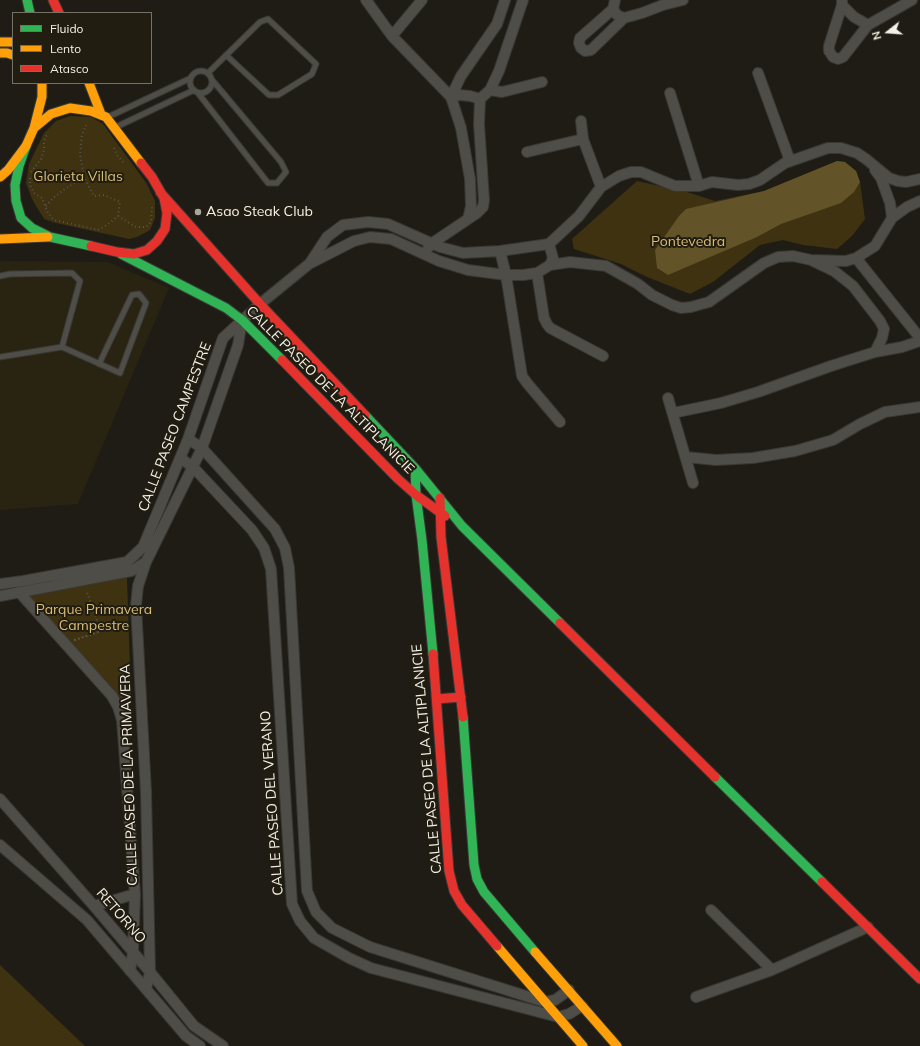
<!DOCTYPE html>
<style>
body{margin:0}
#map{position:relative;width:920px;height:1046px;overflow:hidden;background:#1e1c15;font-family:Mulish,sans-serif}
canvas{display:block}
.legend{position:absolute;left:12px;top:12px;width:140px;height:72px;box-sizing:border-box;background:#221d11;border:1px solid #767167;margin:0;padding:5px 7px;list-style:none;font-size:12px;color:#f3f0e8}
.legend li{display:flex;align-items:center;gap:8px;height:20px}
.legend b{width:20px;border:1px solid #767167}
.north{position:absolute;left:868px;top:12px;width:40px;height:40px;-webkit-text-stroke:3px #221d11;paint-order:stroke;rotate:253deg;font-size:11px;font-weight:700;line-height:16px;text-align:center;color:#f3f0e8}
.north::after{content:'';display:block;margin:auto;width:14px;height:18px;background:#f3f0e8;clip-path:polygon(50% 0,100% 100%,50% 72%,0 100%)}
</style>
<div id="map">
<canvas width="920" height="1046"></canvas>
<ul class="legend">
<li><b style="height:5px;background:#30b455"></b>Fluido</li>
<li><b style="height:5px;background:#ff9f0a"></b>Lento</li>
<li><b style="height:5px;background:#e5322d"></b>Atasco</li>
</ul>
<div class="north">N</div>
</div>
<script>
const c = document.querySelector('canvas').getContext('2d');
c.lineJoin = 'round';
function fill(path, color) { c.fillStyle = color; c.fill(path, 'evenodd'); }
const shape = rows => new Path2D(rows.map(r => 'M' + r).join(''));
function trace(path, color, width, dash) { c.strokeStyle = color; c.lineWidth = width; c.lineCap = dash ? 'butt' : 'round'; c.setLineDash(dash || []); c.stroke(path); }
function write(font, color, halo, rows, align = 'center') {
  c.font = font + ' Mulish,sans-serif'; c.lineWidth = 4; c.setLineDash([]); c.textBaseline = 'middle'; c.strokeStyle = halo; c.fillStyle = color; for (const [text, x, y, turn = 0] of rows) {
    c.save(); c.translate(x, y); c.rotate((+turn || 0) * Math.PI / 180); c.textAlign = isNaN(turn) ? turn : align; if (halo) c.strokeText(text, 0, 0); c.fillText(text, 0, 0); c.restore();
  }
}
const built = shape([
 [0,261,108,262,169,288,78,504,0,510]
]);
const green = shape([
 [70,116,91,117,103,124,147,184,155,201,155,218,150,230,137,237,129,239,56,223,44,219,32,199,26,183,29,164,44,133,56,121],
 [837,161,845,162,856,171,860,182,865,219,852,236,837,249,803,245,783,240,760,245,713,282,690,294,647,277,621,264,574,249,572,239,637,181,687,192,715,201,764,191],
 [127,577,131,699,122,700,28,596],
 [0,965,85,1046,0,1046]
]);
const water = shape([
 [837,161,845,162,856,171,860,182,854,192,841,203,781,224,757,237,668,275,657,268,655,250,679,216,686,209,764,191]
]);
const path = shape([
 [114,148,117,155,125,164],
 [31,172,41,159,44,150,44,141,48,133],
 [30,178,30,185,34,193,42,198,48,213,54,220,98,230,107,225,118,216,120,202,104,195,94,196,84,177,80,154,82,135,87,123],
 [46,206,53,198,65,189,84,177],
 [118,216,136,227,146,227,151,222,152,207],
 [74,640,101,631,86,590],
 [75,640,126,623]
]);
const lane = shape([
 '190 82a11 11 0 1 1 22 0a11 11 0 1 1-22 0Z',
 [208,73,260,22,268,19,316,64,312,74,278,95,269,95,226,55],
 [198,93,268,183,277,183,286,172,281,162,213,81],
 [108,117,191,78],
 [116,127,194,90],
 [0,276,10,274,72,273,80,281,62,347,0,357],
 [62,347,120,373,146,303,139,294,132,295,99,364]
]);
const street = shape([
 [366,0,392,36,451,97,460,95,470,96,480,99],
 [615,0,613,9,617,15,624,18,642,13,663,5,683,0],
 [842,1,842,5,854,17,868,25,912,0],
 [842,5,829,46,829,51,833,57,838,59,843,57,868,25],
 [613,9,580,38,579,43,581,48,585,51,591,50,624,18],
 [392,36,422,0],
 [758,73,790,161],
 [490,90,499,71,523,0],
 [670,93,699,186],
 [581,121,583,139,601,187],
 [527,152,583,139],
 [875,170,881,178,890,203,892,218],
 [468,219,471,206,470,179,461,128,451,97,461,76,497,24,505,0],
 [549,244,553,258,550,265],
 [428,248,431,244,477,213,483,207,484,200,479,124,480,99,490,90,502,92,542,82],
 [500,251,506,275,522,376,527,383,560,422],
 [856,258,920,338],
 [813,261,834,271,853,286,880,321,884,329,882,338,875,352],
 [310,263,327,237,343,225,368,222,388,224,440,247,463,253,500,251,549,244,579,216,601,187,619,176,631,172,641,172,675,186,699,186,712,182,738,185,749,184,760,180,785,163,828,148,841,148,857,153,866,159,889,178,898,181,906,182,920,179],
 [537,273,544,318,547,324,550,328,603,356],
 [668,398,693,483],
 [673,413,721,403,758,392,831,366,875,352,902,347,920,341],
 [188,439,202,448,275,529,285,548,289,568,307,891,316,912,332,928,370,947,545,1002,555,1000,569,990],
 [686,457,716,460,753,458,795,451,833,440,860,424,885,412,920,407],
 [180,458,193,467,252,530,264,548,271,569,292,904,300,921,314,938,349,958,371,968,558,1017,569,1014,582,1006],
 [146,562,138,586,136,605,146,792,150,972,146,989],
 [0,584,23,581,127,562,143,547,188,439,223,338,260,304,309,264,354,241,370,237,391,239,439,261,468,270,506,275,523,275,537,273,550,265,570,262,606,266,638,284,652,295,672,305,681,308,691,307,709,302,764,263,778,257,793,256,811,260,846,261,856,258,875,246,892,218,907,207,920,201],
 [19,592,112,696,118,707,122,720,135,894,133,952,130,971],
 [0,596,131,571,146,562,202,448,238,345,242,320],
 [0,799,94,906,150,972,194,1026,223,1046],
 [0,845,87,920,186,1036,200,1046],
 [94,906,135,894],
 [711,910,772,970],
 [696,997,772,970,868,927]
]);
const fast = shape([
 [27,0,30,13],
 [26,146,19,166,15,185,16,201,21,218,32,228,50,237,91,246],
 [121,254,226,308,242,320,282,360],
 [365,415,415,468,462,526,560,623],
 [415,468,416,495,422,540,433,654],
 [463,717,474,865,477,879,484,892,535,952],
 [715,777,822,882]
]);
const slow = shape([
 [0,42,13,42],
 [0,53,7,53,13,55],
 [89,83,101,114],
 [34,128,42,97,42,83],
 [0,177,8,170,26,146,34,128,51,114,70,108,91,111,106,117,141,163],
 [0,239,48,237],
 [497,946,583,1046],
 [535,952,617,1046]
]);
const jam = shape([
 [53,0,59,13],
 [160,192,260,304,365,415],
 [91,246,117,252,134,254,147,250,157,241,165,229,167,213,164,198,152,177,141,163],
 [282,360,398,479,416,495,445,516],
 [440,498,441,537,463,717],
 [560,623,715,777],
 [433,654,449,871,454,891,462,905,497,946],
 [437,699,461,697],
 [822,882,920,979]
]);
const markers = [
 [198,212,4,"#a8a69e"]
];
const parkNames = [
 ["Glorieta Villas",78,177],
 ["Pontevedra",688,242],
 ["Parque Primavera",94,610],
 ["Campestre",94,626]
];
const poiNames = [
 ["Asao Steak Club",206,212]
];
const streetNames = [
 ["CALLE PASEO DE LA ALTIPLANICIE",330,390,45],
 ["CALLE PASEO CAMPESTRE",175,427,-69],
 ["CALLE PASEO DE LA ALTIPLANICIE",427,759,-95],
 ["CALLE PASEO DE LA PRIMAVERA",129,775,-92],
 ["CALLE PASEO DEL VERANO",272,803,-94],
 ["RETORNO",121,916,49]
];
fill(built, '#292312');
fill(green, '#3e3211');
fill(water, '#625328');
trace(lane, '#3a3834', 7);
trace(street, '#3a3834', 12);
trace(fast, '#3a3834', 11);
trace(slow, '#3a3834', 11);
trace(jam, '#3a3834', 11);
trace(path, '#565550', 2, [1, 3]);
trace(lane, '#4f4d47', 5);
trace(street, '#4f4d47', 10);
trace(fast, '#30b455', 9);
trace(slow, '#ff9f0a', 9);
trace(jam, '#e5322d', 9);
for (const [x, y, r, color] of markers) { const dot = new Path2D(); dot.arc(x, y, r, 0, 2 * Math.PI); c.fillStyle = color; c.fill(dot); trace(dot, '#221d11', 1.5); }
write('14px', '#dabd75', '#221d11', parkNames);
write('14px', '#f3f0e8', '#221d11', poiNames, 'left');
write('14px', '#f3f0e8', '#221d11', streetNames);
</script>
